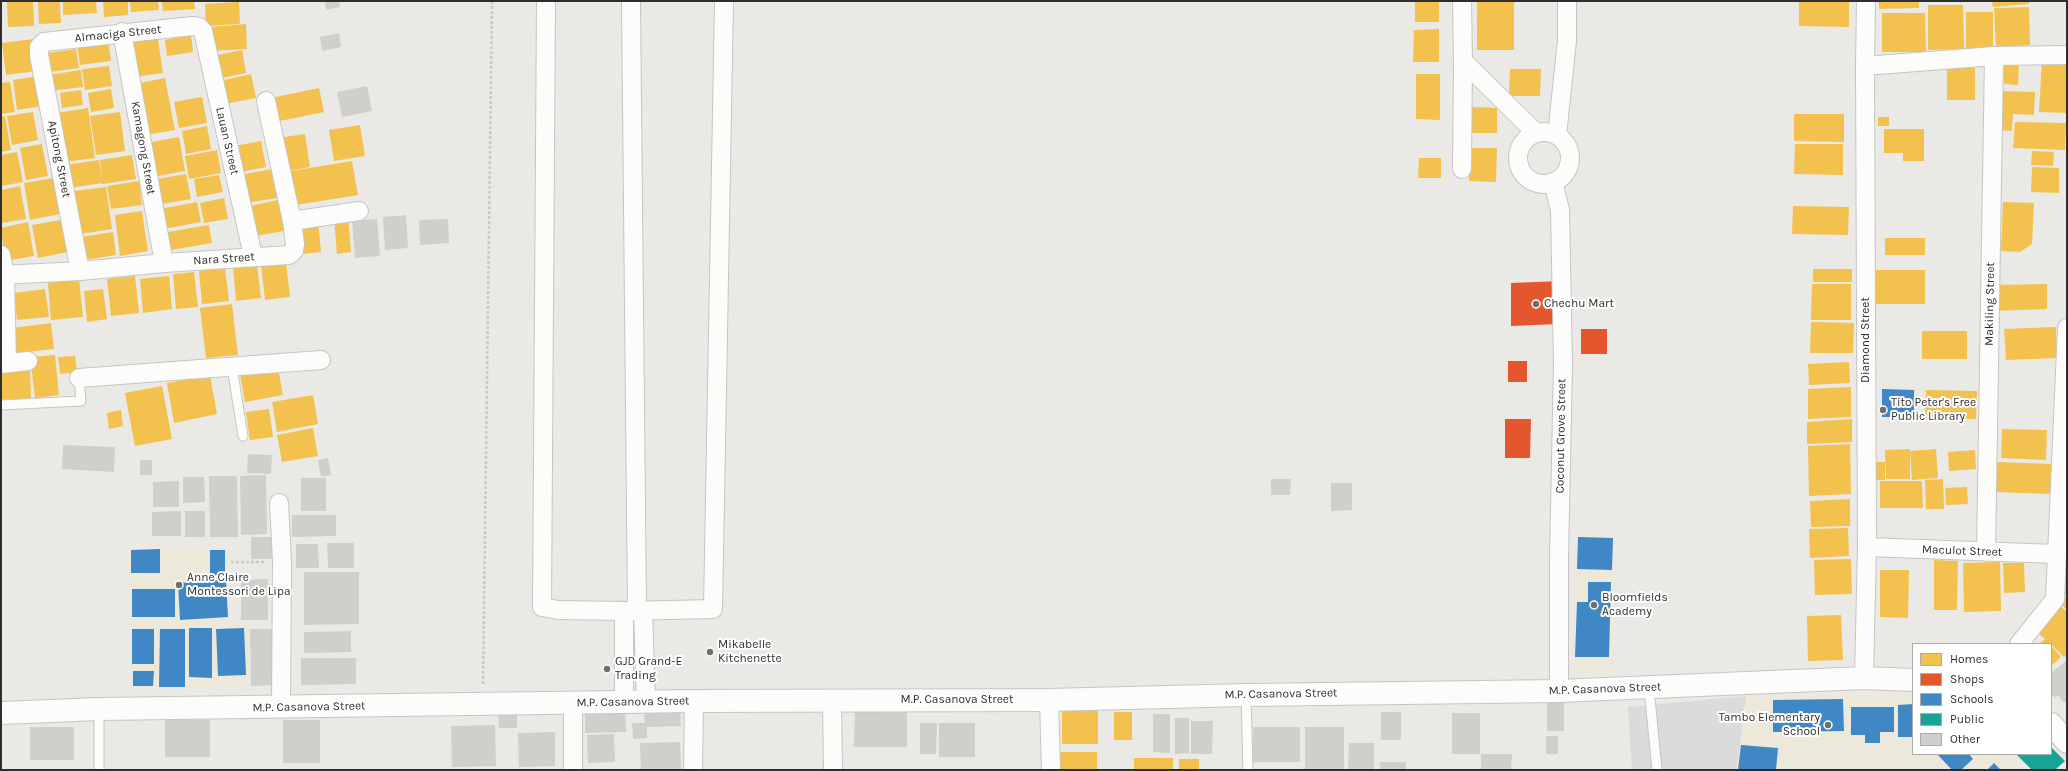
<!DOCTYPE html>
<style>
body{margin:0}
#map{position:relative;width:2068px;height:771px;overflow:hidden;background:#ebe9e5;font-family:Karla,sans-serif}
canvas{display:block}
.frame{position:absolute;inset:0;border:2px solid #2e2e2e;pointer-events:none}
.legend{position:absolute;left:1912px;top:643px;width:140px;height:112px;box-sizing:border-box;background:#fff;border:1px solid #ababab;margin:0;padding:5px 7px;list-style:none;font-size:12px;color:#2e2e2e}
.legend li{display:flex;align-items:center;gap:8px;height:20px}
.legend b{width:20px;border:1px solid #ababab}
</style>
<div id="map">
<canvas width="2068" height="771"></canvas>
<div class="frame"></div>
<ul class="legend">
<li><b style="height:11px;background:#f2c14e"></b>Homes</li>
<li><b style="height:11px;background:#e4572e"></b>Shops</li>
<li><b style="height:11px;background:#3f88c5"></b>Schools</li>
<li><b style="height:11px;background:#17a398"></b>Public</li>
<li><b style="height:11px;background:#d0cfcb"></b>Other</li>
</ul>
</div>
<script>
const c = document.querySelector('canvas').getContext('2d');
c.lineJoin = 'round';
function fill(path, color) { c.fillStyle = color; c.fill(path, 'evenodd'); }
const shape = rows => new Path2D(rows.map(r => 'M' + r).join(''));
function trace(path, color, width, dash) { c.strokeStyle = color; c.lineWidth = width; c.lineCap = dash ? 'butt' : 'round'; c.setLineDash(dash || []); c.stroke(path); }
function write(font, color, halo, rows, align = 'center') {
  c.font = font + ' Karla,sans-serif'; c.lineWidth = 4; c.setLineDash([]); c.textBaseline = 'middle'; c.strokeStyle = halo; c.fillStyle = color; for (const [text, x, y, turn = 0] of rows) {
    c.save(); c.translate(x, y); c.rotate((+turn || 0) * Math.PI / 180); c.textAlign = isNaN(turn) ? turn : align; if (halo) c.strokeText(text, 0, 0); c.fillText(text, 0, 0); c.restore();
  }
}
const industrial = shape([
 [1746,696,1737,770,1632,770,1628,707]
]);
const education = shape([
 [1577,534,1614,535,1613,674,1573,674],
 [227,547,228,623,249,622,250,687,131,689,129,549],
 [1913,694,1913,754,2009,754,2023,770,1737,770,1746,696]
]);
const homes = shape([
 [7,1,33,1,34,26,8,27],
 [38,1,60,1,61,23,39,24],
 [63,1,96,1,97,13,63,15],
 [103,1,128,1,128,15,104,17],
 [130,1,158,1,159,10,131,12],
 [162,1,194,1,195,9,163,11],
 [1415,1,1439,1,1439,22,1415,22],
 [1477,1,1514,1,1514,50,1477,50],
 [1799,1,1849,1,1849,27,1799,26],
 [1879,1,1919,1,1919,8,1879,9],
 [1992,1,2029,1,2029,4,1993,7],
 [239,2,240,24,206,26,205,4],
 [1928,5,1963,5,1964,49,1928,50],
 [2029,7,2030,45,1996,47,1994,8],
 [1966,12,1993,12,1993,49,1966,49],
 [1882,13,1925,13,1926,52,1882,52],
 [246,24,247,49,211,51,210,27],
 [1439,29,1439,62,1413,62,1414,30],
 [157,33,163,73,134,77,128,38],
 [191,35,193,52,167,56,165,40],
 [33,39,37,71,6,75,2,43],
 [108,40,111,61,80,65,77,45],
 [76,49,79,68,50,72,48,53],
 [242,50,246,73,217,79,213,56],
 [2042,60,2067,61,2067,113,2039,112],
 [2004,64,2019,64,2018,85,2004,84],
 [109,66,112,86,85,90,82,69],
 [1947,68,1975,68,1975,100,1947,100],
 [1510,69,1541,69,1540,96,1509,96],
 [81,70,83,87,51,91,49,75],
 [251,74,256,98,225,104,220,81],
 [1416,74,1440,74,1440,120,1416,119],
 [39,76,43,106,17,110,13,80],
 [165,78,175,130,145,135,135,84],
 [10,82,15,112,1,114,1,83],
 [319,88,324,112,275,122,271,98],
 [111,89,114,108,91,112,88,93],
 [81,90,83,105,62,108,60,93],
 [2000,91,2035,92,2034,115,2013,114,2012,131,1999,130],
 [202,97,207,123,179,128,174,102],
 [1472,107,1497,108,1497,133,1471,133],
 [88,108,95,158,64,162,57,113],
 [33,112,38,140,12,145,7,116],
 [120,112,125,151,96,155,90,116],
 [1794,114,1844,114,1844,142,1794,141],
 [5,116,11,150,1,152,1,117],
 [1878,117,1889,117,1889,126,1878,126],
 [2015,122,2066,123,2065,150,2013,148],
 [360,125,365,156,334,161,329,130],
 [207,126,211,149,186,154,182,131],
 [1884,129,1924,129,1924,161,1903,161,1903,153,1884,153],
 [305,134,310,167,283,172,278,138],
 [179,137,185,171,152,177,146,143],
 [261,141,266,167,240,172,235,146],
 [42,144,48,176,26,180,20,148],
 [1795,144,1843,144,1843,175,1794,174],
 [1469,148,1497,148,1496,182,1469,181],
 [217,150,221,173,189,179,185,156],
 [2032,151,2054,152,2053,166,2031,165],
 [17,152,23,182,1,186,1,155],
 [132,155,136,179,103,184,100,160],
 [1419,158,1441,158,1441,178,1418,178],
 [99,160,103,183,69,188,66,165],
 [352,161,358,195,290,206,285,172],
 [2032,167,2059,168,2059,193,2031,192],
 [271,169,277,198,246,203,241,175],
 [186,174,191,199,156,205,152,180],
 [219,175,223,192,197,197,194,179],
 [53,178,60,214,30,220,24,183],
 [139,181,142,205,111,209,107,186],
 [20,186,26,219,1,223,1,190],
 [106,187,112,229,80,234,74,191],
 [224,198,228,219,204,223,200,203],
 [278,200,284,231,255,236,250,206],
 [197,202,201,222,164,229,160,209],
 [2003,202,2034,203,2032,244,2020,252,2001,251],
 [1793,206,1849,207,1848,235,1792,234],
 [142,211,148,251,120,256,115,215],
 [348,217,351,252,337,254,334,218],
 [61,220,67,252,38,258,32,225],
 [318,220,321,252,301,254,298,221],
 [28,222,34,256,5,261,1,228],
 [209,225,212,243,171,250,168,232],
 [113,232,116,255,84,260,81,237],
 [1885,238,1925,238,1925,255,1885,255],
 [286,262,290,297,265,300,261,264],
 [257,265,261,298,236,301,233,268],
 [225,268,229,301,202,304,199,271],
 [1813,269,1852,269,1852,282,1813,282],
 [1873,270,1925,270,1925,304,1873,304],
 [194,272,198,307,176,309,173,274],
 [135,276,139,313,111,316,107,279],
 [169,276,172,309,143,313,140,279],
 [79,279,83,317,51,320,48,283],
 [1812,284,1851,284,1851,320,1811,320],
 [2047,284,2047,309,1994,311,1994,285],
 [45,289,49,317,17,320,14,293],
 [103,289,107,319,87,322,84,291],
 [232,304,238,355,206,358,200,308],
 [1811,322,1854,323,1853,353,1810,353],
 [51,323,54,349,14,353,12,328],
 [2056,327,2057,358,2006,360,2004,329],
 [1922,331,1967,331,1967,359,1922,359],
 [55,355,59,395,35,398,30,357],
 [75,356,77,372,60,374,58,357],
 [1849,362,1850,383,1809,385,1808,364],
 [278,368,283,395,245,402,240,375],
 [30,370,31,399,2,399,1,371],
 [210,375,217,414,174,423,167,383],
 [162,386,172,439,135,446,125,393],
 [1851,387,1851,417,1808,419,1808,389],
 [1926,390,1977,391,1976,419,1925,418],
 [313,395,318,424,277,432,272,402],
 [269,409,273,437,250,440,246,412],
 [121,410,123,426,109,429,107,413],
 [1852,419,1852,442,1807,444,1807,422],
 [313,428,318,456,282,462,277,435],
 [2002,429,2047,430,2046,460,2001,458],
 [1850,444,1851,494,1809,496,1808,446],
 [1910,449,1910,479,1886,479,1885,450],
 [1936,449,1938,478,1912,480,1910,451],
 [1975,450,1976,469,1949,471,1948,452],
 [1872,462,1885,462,1885,480,1872,480],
 [1996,462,2053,464,2051,494,1995,492],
 [1943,479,1944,509,1926,509,1925,480],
 [1880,481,1922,481,1923,508,1880,508],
 [1967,487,1968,504,1946,505,1945,488],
 [1850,499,1850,526,1811,527,1810,501],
 [1848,528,1849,556,1810,558,1809,529],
 [1851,559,1852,594,1815,595,1814,560],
 [1934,560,1958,561,1957,610,1934,610],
 [2000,562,2001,611,1964,612,1963,563],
 [2003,563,2024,563,2025,592,2004,593],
 [1880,570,1909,570,1908,618,1880,617],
 [2062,575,2067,575,2067,595,2061,595],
 [2059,598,2067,598,2067,610,2058,601],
 [2059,605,2067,612,2067,654,2064,657,2051,644,2039,644,2045,639,2036,631],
 [1841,615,1843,660,1808,661,1807,616],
 [2051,645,2061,657,2051,666],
 [1062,707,1098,707,1098,744,1062,744],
 [1114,712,1132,712,1132,740,1114,740],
 [1060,752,1097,752,1097,770,1059,770],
 [1134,758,1173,758,1173,770,1134,770],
 [1179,759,1199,759,1199,770,1179,770]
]);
const shops = shape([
 [1561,281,1559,324,1511,326,1511,283],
 [1581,329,1607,329,1607,354,1581,354],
 [1508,361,1527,361,1527,382,1508,382],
 [1505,419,1531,419,1530,458,1505,458]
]);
const schools = shape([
 [1882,389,1914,390,1914,417,1882,417],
 [1578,537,1613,538,1612,570,1577,569],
 [160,549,160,573,131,573,131,550],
 [210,550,225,550,225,577,210,577],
 [226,580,228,617,180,620,178,583],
 [1588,582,1611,582,1609,657,1575,657,1577,602,1588,602],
 [132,589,175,589,175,617,132,617],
 [189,628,212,628,212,678,189,677],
 [244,628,246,675,218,676,216,629],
 [132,629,154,629,154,664,132,664],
 [160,629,185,629,185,687,159,687],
 [133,671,154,671,153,686,133,686],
 [1843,699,1844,731,1773,732,1773,700],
 [1913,704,1913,737,1898,737,1898,705],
 [1851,707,1894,707,1894,732,1880,732,1880,743,1865,743,1865,735,1851,735],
 [1741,745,1778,748,1776,770,1738,770],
 [1937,754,1969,754,1973,759,1961,770,1952,770],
 [1994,763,2001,770,1987,770]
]);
const public = shape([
 [2051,747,2065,761,2055,770,2032,770,2016,754,2051,754]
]);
const building = shape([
 [325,1,339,1,340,7,326,10],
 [339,33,341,47,322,51,320,37],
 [367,86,372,111,342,117,337,92],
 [406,215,408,248,385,250,383,217],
 [377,219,380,256,355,258,352,221],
 [448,219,449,243,420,245,419,220],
 [63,445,115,447,114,472,62,469],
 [248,454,272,455,271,474,247,473],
 [328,458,331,475,321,477,318,460],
 [140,460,152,460,152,475,140,475],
 [266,475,267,534,241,535,240,476],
 [209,476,237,476,238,537,210,537],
 [183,477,204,477,205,502,183,503],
 [301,478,326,478,326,511,301,511],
 [1271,479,1291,479,1290,495,1271,495],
 [179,481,179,507,153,507,153,482],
 [1331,483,1352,483,1352,510,1331,511],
 [181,511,181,536,152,536,152,512],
 [185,511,205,511,205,537,185,537],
 [292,515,336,515,336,536,292,537],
 [251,537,274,537,274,559,251,559],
 [327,543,354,543,354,568,328,568],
 [296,544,318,544,319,568,296,568],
 [304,572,359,572,359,624,304,625],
 [268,579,268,620,241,620,241,580],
 [250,629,277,629,278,685,251,686],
 [351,631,351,652,304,653,304,632],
 [301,658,356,658,356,684,301,685],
 [2067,660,2067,701,2064,703,2058,695,2055,698,2051,693,2051,673],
 [1547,699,1564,699,1564,731,1547,731],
 [625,708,626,732,585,733,585,709],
 [855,709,907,709,907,747,854,747],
 [680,710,681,726,647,727,647,738,633,739,632,723,645,723,644,711],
 [498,711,517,711,517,728,499,728],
 [1381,712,1401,712,1401,740,1381,740],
 [1452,713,1480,713,1480,754,1452,754],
 [1153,714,1170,714,1170,753,1153,752],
 [1175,718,1189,718,1189,753,1175,754],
 [165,720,210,720,210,757,165,757],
 [283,720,320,720,320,763,283,763],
 [1191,721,1213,721,1212,754,1191,754],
 [920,723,937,723,936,754,920,754],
 [939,723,975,723,975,757,939,757],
 [495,725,496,766,452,767,451,726],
 [30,727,74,727,74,760,30,760],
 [1253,727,1300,727,1300,762,1253,762],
 [1305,727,1344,727,1344,770,1305,770],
 [555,732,555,766,519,767,518,733],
 [614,734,615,762,588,763,587,735],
 [1546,736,1558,736,1558,754,1546,754],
 [680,742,681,770,641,770,640,743],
 [1349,743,1374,743,1374,770,1348,770],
 [1481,754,1512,754,1511,770,1481,770],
 [1380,762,1406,762,1406,770,1380,770]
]);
const path = shape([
 [231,562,264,562],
 [483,684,492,1]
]);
const service = shape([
 [232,367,243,436],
 [1,405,81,401,79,378],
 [1649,688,1657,770],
 [1246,695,1248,770],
 [99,709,99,770]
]);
const minor = shape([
 [546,1,542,607,558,610,624,611,713,609,724,1],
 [631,1,637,611],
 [1462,1,1463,61,1536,133],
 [122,32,164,263],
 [1865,66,1994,56,2067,55],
 '1518 158a26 26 0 1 1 52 0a26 26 0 1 1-52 0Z',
 [1557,135,1567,41,1567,1],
 [1462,169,1463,61],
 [1553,182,1560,210,1563,365,1559,557,1559,691],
 [292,221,359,211],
 [1,255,5,275,7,363],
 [80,271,39,55,39,47,44,42,192,26,199,27,203,31,253,256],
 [1,275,80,271,164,263,289,255,294,251,295,244,292,221,266,101],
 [1,364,28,361],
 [79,378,321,360],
 [279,503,282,561,281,707],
 [1867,547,2056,554],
 [1986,552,1994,56],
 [643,610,646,702],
 [2019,644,2055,599,2067,328],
 [1864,678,1867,547,1865,66,1866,1],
 [1049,700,1051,770],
 [832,701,833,770],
 [624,702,624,611],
 [573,770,573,703],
 [693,770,694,701]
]);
const tertiary = shape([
 [1,713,99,709,694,701,1049,700,1246,695,1559,691,1864,678,1913,680],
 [2051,724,2067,742]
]);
const markers = [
 [1536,304,4,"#706f6e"],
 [1883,410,4,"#706f6e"],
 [179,585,4,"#706f6e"],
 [1594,605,4,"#706f6e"],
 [710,652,4,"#706f6e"],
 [607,669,4,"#706f6e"],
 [1828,725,4,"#706f6e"]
];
const streetNames = [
 ["Almaciga Street",118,34,-6],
 ["Lauan Street",227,141,77],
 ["Kamagong Street",143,148,80],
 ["Apitong Street",59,159,79],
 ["Nara Street",224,259,-4],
 ["Makiling Street",1990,304,-89],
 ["Diamond Street",1866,340,-90],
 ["Coconut Grove Street",1561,436,-89],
 ["Maculot Street",1962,551,2],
 ["M.P. Casanova Street",1605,689,-2],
 ["M.P. Casanova Street",1281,694,-1],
 ["M.P. Casanova Street",957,700],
 ["M.P. Casanova Street",633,702,-1],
 ["M.P. Casanova Street",309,707,-1]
];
const poiNames = [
 ["Chechu Mart",1544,304],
 ["Tito Peter's Free",1891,403],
 ["Public Library",1891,417],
 ["Anne Claire",187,578],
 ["Montessori de Lipa",187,592],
 ["Bloomfields",1602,598],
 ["Academy",1602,612],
 ["Mikabelle",718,645],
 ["Kitchenette",718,659],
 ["GJD Grand-E",615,662],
 ["Trading",615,676],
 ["Tambo Elementary",1820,718,"right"],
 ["School",1820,732,"right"]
];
fill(industrial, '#dcdadb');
fill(education, '#ece9db');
fill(homes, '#f2c14e');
fill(shops, '#e4572e');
fill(schools, '#3f88c5');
fill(public, '#17a398');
fill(building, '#d0cfcb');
trace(service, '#c6c5c4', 11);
trace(minor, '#c6c5c4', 20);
trace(tertiary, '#c6c5c4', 24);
trace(path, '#c9c9c8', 2.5, [3, 2]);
trace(service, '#fcfcfb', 9);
trace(minor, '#fcfcfb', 18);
trace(tertiary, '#fcfcfb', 22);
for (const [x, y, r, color] of markers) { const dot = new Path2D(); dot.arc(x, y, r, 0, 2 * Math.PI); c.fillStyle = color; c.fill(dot); trace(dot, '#fff', 1.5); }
write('12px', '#2e2e2e', '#fff', streetNames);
write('12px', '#2e2e2e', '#fff', poiNames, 'left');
</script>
